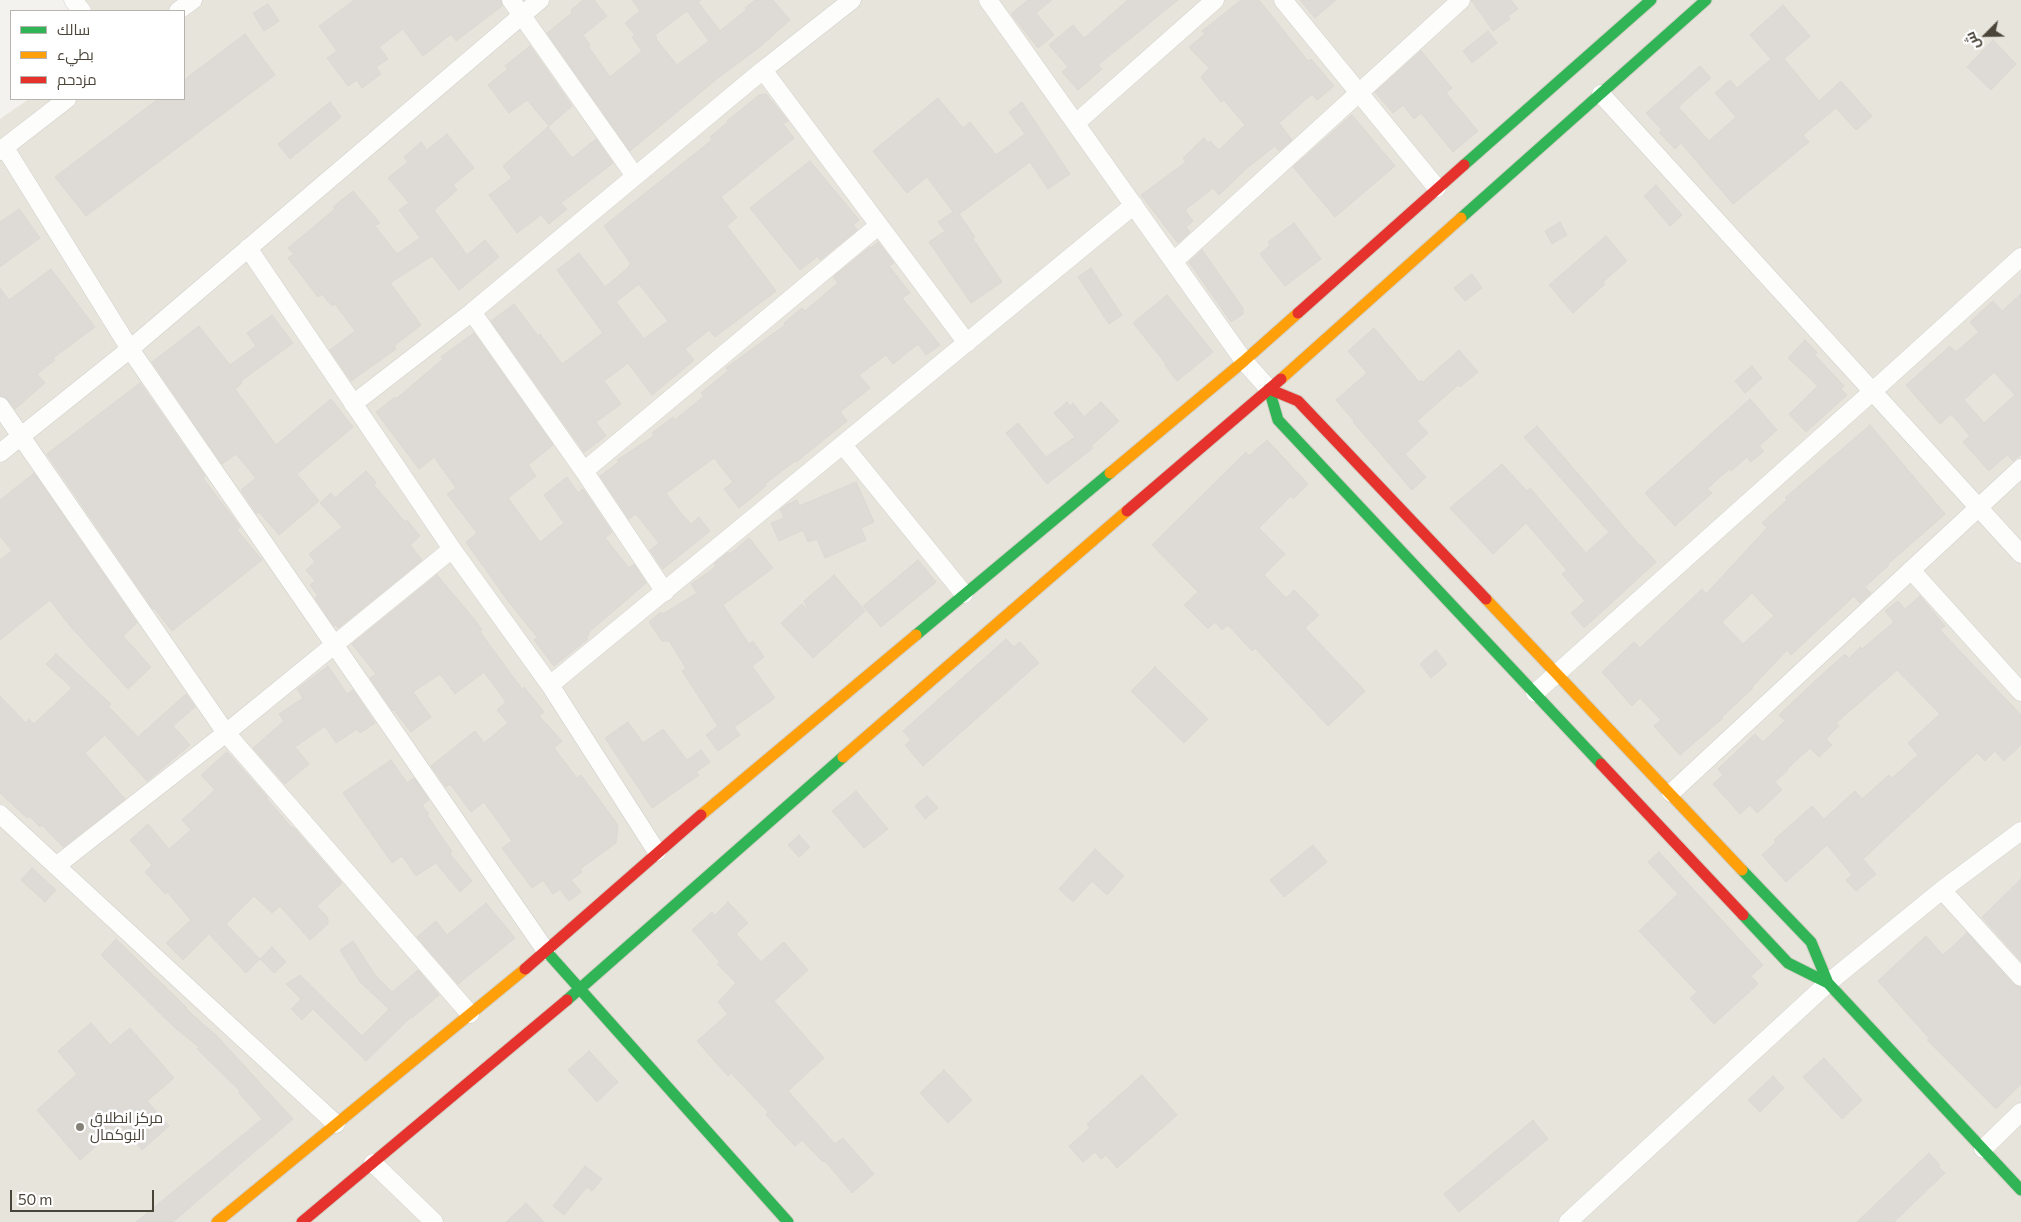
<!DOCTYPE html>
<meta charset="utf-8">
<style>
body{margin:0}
#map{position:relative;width:2021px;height:1222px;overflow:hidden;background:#f4f2ee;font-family:Commissioner,Cairo,sans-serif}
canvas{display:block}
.legend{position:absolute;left:10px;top:10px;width:175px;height:90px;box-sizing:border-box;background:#fff;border:1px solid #b7b4b0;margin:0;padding:6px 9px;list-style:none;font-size:15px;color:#4b4439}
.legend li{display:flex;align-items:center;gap:10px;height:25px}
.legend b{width:25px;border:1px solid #b7b4b0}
.north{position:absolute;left:1961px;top:10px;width:50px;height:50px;-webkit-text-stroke:4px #fff;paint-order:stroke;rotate:247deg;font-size:14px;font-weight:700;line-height:20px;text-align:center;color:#4b4439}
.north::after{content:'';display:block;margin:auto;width:18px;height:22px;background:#4b4439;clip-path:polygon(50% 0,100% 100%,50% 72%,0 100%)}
.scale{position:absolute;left:10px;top:1190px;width:144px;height:22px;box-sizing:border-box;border:2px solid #4b4439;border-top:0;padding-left:6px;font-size:15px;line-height:18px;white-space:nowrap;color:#4b4439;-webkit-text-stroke:4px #fff;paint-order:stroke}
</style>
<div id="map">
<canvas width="2021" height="1222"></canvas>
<ul class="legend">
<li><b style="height:6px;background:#30b455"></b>سالك</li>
<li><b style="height:6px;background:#ff9f0a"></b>بطيء</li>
<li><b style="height:6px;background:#e5322d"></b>مزدحم</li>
</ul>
<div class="north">ش</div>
<div class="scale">50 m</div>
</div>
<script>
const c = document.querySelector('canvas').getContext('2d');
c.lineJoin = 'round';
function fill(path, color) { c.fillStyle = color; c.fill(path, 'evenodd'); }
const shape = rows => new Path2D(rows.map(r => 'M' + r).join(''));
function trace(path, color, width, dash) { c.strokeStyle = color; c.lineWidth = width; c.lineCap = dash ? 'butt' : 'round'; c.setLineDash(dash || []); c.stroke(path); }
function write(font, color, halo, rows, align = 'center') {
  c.font = font + ' Commissioner,Cairo,sans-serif'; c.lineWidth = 5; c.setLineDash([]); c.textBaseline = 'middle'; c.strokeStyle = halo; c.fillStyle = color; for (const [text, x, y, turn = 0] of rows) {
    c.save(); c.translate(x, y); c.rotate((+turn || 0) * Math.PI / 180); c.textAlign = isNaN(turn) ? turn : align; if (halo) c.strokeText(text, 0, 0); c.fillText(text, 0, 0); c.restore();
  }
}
const residential = shape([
 [80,0,2021,0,2021,1222,0,1222,0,119,29,99,184,99,184,11,88,11]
]);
const building = shape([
 [354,0,501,0,502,6,456,41,451,34,423,56,403,29,379,47,388,59,376,67,381,74,362,88,357,80,348,86,327,58,337,51,319,26,354,0],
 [583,0,594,0,607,16,583,35,590,45,588,46,610,77,642,51,632,37,635,35,625,23,640,11,632,0,701,0,698,2,720,31,746,10,745,8,755,0,773,0,790,20,761,46,718,78,630,151,547,33,572,13,571,10,583,0],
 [687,11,709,41,677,65,656,39,657,38,655,35,687,11],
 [1028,0,1052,0,1036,13,1054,35,1038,48,1011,14,1028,0],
 [1128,0,1178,0,1098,65,1102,69,1078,90,1062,72,1068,67,1049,45,1073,25,1084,38,1128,0],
 [1241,0,1259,0,1308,61,1311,59,1334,86,1317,100,1312,94,1279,123,1292,140,1279,151,1275,146,1247,168,1219,195,1213,188,1185,210,1193,221,1186,227,1190,232,1178,243,1141,195,1186,162,1183,158,1204,138,1208,143,1210,141,1219,150,1245,125,1224,100,1221,102,1203,80,1201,77,1209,68,1189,47,1205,34,1202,31,1241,0],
 [1300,0,1336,0,1315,18,1300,0],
 [1471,0,1511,0,1518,9,1508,16,1510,19,1493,31,1471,0],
 [268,4,279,21,264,31,253,13,268,4],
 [1783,5,1810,36,1784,59,1819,101,1841,81,1872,116,1856,130,1836,108,1803,135,1809,142,1733,204,1681,143,1675,149,1659,132,1662,130,1646,113,1700,66,1711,78,1678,107,1709,141,1736,117,1715,93,1730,80,1737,88,1771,59,1750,35,1783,5],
 [1488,31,1497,43,1472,63,1463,51,1488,31],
 [245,34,275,75,86,216,55,177,158,99,184,99,184,80,245,34],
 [1993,40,2016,64,1991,90,1967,67,1993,40],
 [530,46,572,106,549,126,527,100,509,113,488,85,508,69,505,66,530,46],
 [1421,51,1452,88,1446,93,1478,131,1453,152,1421,113,1414,119,1403,105,1393,113,1375,92,1421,51],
 [766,94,788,121,783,124,794,138,721,197,737,217,727,226,776,291,715,337,709,330,685,349,694,360,652,395,628,363,604,381,621,404,596,422,606,436,584,452,491,321,514,304,538,336,540,334,562,364,603,333,557,270,579,253,605,287,629,267,628,266,631,264,604,226,712,140,710,137,728,122,727,121,759,95,766,94],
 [639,284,668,321,644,339,616,302,639,284],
 [938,98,963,128,970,122,996,155,1025,134,1009,112,1022,102,1070,174,1048,189,1030,162,959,214,975,237,973,239,1002,282,971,303,929,242,945,231,938,222,953,212,927,177,907,193,873,151,938,98],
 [330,102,341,117,290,159,278,144,330,102],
 [1352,115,1395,166,1335,217,1293,167,1352,115],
 [548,127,572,158,596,139,613,163,561,203,567,209,549,224,541,215,517,233,489,195,512,178,503,166,548,127],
 [447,134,474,168,453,185,457,190,434,210,467,255,485,240,499,257,459,290,432,256,390,283,421,325,394,346,396,349,351,381,330,350,355,331,335,304,332,306,322,294,318,297,288,258,294,254,288,248,335,209,333,207,353,191,380,223,375,226,397,254,420,238,399,210,409,203,388,178,408,162,404,157,421,142,427,150,447,134],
 [810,161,859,220,853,225,857,230,820,260,818,256,800,270,750,208,810,161],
 [1656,185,1682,215,1670,226,1644,196,1656,185],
 [19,209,40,238,0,267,0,222,19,209],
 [1560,222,1567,235,1552,244,1545,231,1560,222],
 [1294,223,1321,259,1285,286,1260,254,1270,245,1268,242,1294,223],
 [1606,236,1627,261,1603,282,1605,284,1573,313,1549,285,1606,236],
 [878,242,894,263,889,266,910,293,902,298,940,345,926,355,918,344,893,364,886,355,859,375,870,388,840,412,847,421,796,462,795,461,765,484,766,486,739,508,724,489,733,482,714,458,673,488,666,493,680,512,691,524,699,517,710,531,663,569,650,550,659,543,636,514,629,519,600,476,619,462,617,460,654,436,652,433,673,417,675,420,704,396,701,393,728,371,726,368,785,325,784,323,802,308,805,311,838,283,833,277,870,247,871,248,878,242],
 [1202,250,1243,308,1243,314,1231,322,1189,262,1202,250],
 [1091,268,1122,315,1109,324,1078,277,1091,268],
 [51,269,95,327,53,358,55,360,37,374,45,383,15,409,8,400,0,396,0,288,9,300,51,269],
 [1472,274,1482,288,1465,301,1454,288,1472,274],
 [2021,294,2021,454,2013,461,2007,455,1989,471,1963,442,1970,436,1951,414,1940,424,1906,385,1950,346,1956,352,1979,332,1970,322,1993,301,2002,311,2021,294],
 [1994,372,2015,395,1984,423,1964,400,1994,372],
 [1167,295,1213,352,1177,381,1165,365,1166,364,1133,323,1167,295],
 [272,315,293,343,241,381,242,383,235,389,276,445,331,399,353,427,297,474,319,501,279,535,259,512,257,514,241,490,256,478,236,454,222,464,152,362,199,326,230,365,256,346,247,333,272,315],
 [1374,328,1419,382,1421,380,1423,382,1459,350,1478,372,1460,387,1458,385,1417,421,1428,433,1405,454,1426,477,1412,490,1353,422,1354,421,1336,400,1367,373,1348,351,1374,328],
 [474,333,553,445,528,465,536,476,508,498,540,542,564,523,544,495,567,477,578,493,583,489,612,532,605,538,629,568,634,564,646,583,588,633,589,635,586,637,588,639,554,666,534,640,537,637,508,601,466,542,477,533,447,494,456,488,434,457,419,469,376,412,395,397,396,399,443,359,441,357,474,333],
 [1805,340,1817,352,1815,355,1844,386,1841,389,1847,395,1806,432,1789,414,1818,386,1788,358,1805,340],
 [1752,366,1762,378,1745,393,1735,381,1752,366],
 [140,383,205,476,203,478,240,527,237,530,262,560,172,631,154,608,153,609,47,454,140,383],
 [1750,399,1777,430,1759,446,1764,451,1751,462,1747,457,1731,471,1729,469,1707,489,1712,493,1675,526,1645,493,1750,399],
 [1067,402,1070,406,1073,403,1084,417,1101,402,1119,421,1091,446,1093,448,1047,484,1006,433,1018,423,1046,457,1075,437,1054,413,1067,402],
 [1870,425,1945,514,1888,564,1889,565,1865,587,1871,593,1860,603,1854,596,1791,655,1787,650,1752,687,1753,688,1722,717,1723,718,1680,755,1654,726,1661,720,1640,698,1632,706,1602,672,1634,642,1640,648,1702,589,1706,594,1767,528,1762,523,1787,500,1785,498,1870,425],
 [1752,593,1774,616,1743,644,1722,622,1752,593],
 [1537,426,1640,546,1641,545,1656,562,1584,628,1571,613,1585,601,1562,574,1567,570,1526,523,1493,554,1450,508,1502,464,1527,491,1530,488,1586,553,1609,532,1524,437,1537,426],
 [1267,440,1308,484,1293,499,1291,496,1259,528,1285,554,1264,575,1286,598,1294,590,1319,615,1305,628,1365,691,1328,726,1255,648,1252,651,1228,625,1222,630,1215,622,1208,629,1184,605,1198,592,1152,545,1246,452,1249,456,1267,440],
 [366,471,376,482,374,485,405,522,407,520,420,536,410,545,422,560,338,628,336,625,334,626,315,598,318,596,310,585,315,581,306,570,315,562,309,554,342,527,320,503,331,493,335,498,366,471],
 [34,473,137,623,123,636,151,667,128,689,70,626,50,600,0,640,0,560,12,551,0,536,0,500,34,473],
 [856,482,874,522,861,528,866,540,825,558,817,539,808,542,803,530,779,541,771,523,784,518,780,510,786,505,797,500,799,506,856,482],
 [749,538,773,568,723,605,749,644,753,641,764,657,752,666,775,698,734,727,740,735,718,751,706,735,718,726,682,671,686,668,669,641,662,641,649,622,661,612,663,614,697,593,691,584,709,572,716,566,714,564,728,552,730,554,749,538],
 [918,560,936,582,881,627,863,606,918,560],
 [437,575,475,620,482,630,480,632,522,689,524,687,544,712,539,716,562,741,554,748,577,778,581,775,618,825,616,843,580,869,582,872,571,880,581,892,569,901,560,889,553,894,543,880,532,888,502,848,512,841,484,802,471,812,450,784,446,787,431,766,475,731,484,743,508,723,497,710,506,702,484,672,455,694,440,674,413,692,431,717,411,732,394,710,393,711,370,678,376,674,352,644,437,575],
 [834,575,865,611,813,658,781,623,802,604,806,609,807,608,804,601,834,575],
 [1920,596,1945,626,1940,630,2021,715,2021,745,2004,761,1995,751,1985,761,1977,753,1863,859,1876,874,1856,891,1846,880,1852,875,1827,845,1786,882,1762,855,1776,842,1774,840,1812,806,1824,819,1855,791,1862,799,1889,775,1892,778,1918,755,1908,743,1940,714,1897,670,1836,723,1839,726,1826,739,1832,745,1819,757,1810,748,1787,769,1788,770,1775,782,1782,790,1757,813,1750,805,1740,814,1713,784,1723,775,1718,769,1755,734,1763,742,1785,721,1779,715,1818,678,1845,654,1849,658,1860,647,1862,649,1894,622,1885,611,1898,601,1905,609,1920,596],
 [1006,639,1014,647,1020,642,1039,663,923,766,905,745,911,740,903,731,1006,639],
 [1436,650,1447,664,1431,678,1420,664,1436,650],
 [56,654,111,704,108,706,138,737,186,694,195,707,173,726,190,745,147,781,105,735,85,753,125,799,63,847,42,825,40,827,29,816,27,818,0,793,0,696,26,723,29,719,34,724,72,688,46,664,56,654],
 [328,666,347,694,353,690,375,723,360,733,357,729,336,743,325,726,295,747,309,764,285,784,253,748,284,721,279,714,303,698,297,689,328,666],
 [1155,667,1208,719,1184,743,1131,691,1155,667],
 [628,722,643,743,663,729,687,760,701,750,710,762,696,772,699,775,652,808,605,738,628,722],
 [227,752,268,798,267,799,292,828,293,827,342,883,317,906,328,918,328,924,310,940,280,906,272,913,254,896,226,924,260,959,246,973,209,934,183,960,166,943,191,920,167,892,165,894,145,872,152,865,130,840,148,824,169,849,191,830,182,820,215,790,201,775,227,752],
 [391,760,407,783,414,778,429,800,422,805,429,814,427,815,452,852,450,854,472,881,460,892,436,863,416,876,402,856,392,863,343,793,391,760],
 [856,791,888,829,864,848,832,811,856,791],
 [927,796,938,808,925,819,915,806,927,796],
 [799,835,810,847,799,857,788,845,799,835],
 [1313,845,1327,862,1284,897,1270,880,1313,845],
 [1095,849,1124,876,1107,895,1092,881,1073,902,1059,889,1095,849],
 [1659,852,1763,965,1751,976,1758,984,1714,1024,1690,998,1697,992,1639,931,1678,894,1648,862,1659,852],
 [32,868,56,890,45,902,21,880,32,868],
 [2021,879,2021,961,1982,917,2021,879],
 [728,902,748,923,736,934,761,962,784,942,808,970,774,1001,824,1058,788,1091,835,1144,843,1138,874,1174,852,1193,825,1161,823,1162,802,1140,795,1146,766,1115,768,1112,731,1073,728,1076,697,1041,728,1014,718,1002,736,983,717,964,720,962,692,930,712,912,715,915,728,902],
 [486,903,515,938,458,984,417,937,436,921,447,935,486,903],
 [1967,933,2013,984,2021,987,2021,1084,1996,1109,1927,1040,1929,1038,1878,981,1926,936,1943,955,1967,933],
 [116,939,187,1008,186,1009,217,1036,293,1119,173,1222,136,1222,262,1119,239,1093,239,1090,197,1049,199,1047,174,1027,101,955,116,939],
 [353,941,376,976,392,992,418,970,439,995,412,1018,411,1017,366,1061,313,1009,302,1020,291,1009,301,999,286,984,300,975,362,1036,389,1009,360,982,340,950,353,941],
 [272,947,286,962,274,973,260,959,272,947],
 [91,1023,110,1045,130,1028,174,1078,147,1101,169,1126,142,1150,120,1125,80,1160,37,1110,77,1074,58,1051,91,1023],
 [589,1051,618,1082,597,1102,568,1070,589,1051],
 [1824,1058,1862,1100,1842,1119,1803,1077,1824,1058],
 [944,1070,972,1100,948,1123,920,1093,944,1070],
 [1142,1075,1177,1115,1117,1168,1106,1155,1101,1159,1095,1152,1083,1162,1069,1146,1090,1128,1087,1124,1142,1075],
 [1773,1076,1784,1088,1760,1112,1748,1100,1773,1076],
 [1533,1120,1548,1139,1459,1212,1444,1194,1533,1120],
 [1929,1153,1940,1165,1938,1167,1945,1173,1894,1222,1857,1222,1929,1153],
 [585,1166,602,1179,592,1191,587,1187,564,1215,553,1206,585,1166],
 [526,1203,544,1222,506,1222,526,1203]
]);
const street = shape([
 [73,0,82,11],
 [511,0,635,176],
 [988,0,1244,361,1269,389],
 [1283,0,1437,188],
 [178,11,193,0],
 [763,70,967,343],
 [1601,94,2021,554],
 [1076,123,1215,0],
 [5,148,130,349,546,951],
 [0,151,67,99],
 [248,248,452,549,550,685,657,852],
 [1174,261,1461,0],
 [472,312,584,471,665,592],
 [353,404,472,312,763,70,852,0],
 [0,406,226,733,470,1014],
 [843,445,964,594],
 [0,453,130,349,540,0],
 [584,471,878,226],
 [1911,570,2021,692],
 [550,685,1134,205],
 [1535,693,1873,391,2021,257],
 [1671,793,2021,468],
 [0,814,336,1124],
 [56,866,226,733,452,549],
 [1942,890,2021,977],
 [1983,1149,2021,1112],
 [373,1163,434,1222],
 [1568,1222,1828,983,1942,890,2021,831]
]);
const fast = shape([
 [1464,165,1651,0],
 [1461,218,1706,0],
 [1269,389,1278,420,1601,764],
 [916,635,1110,473],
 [1742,870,1811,942,1828,983],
 [1743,915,1788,963,1828,983,2021,1190],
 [546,951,788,1222],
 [567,1000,843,757]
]);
const slow = shape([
 [1281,379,1461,218],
 [1110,473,1244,361,1298,313],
 [1486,599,1742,870],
 [843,757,1127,511],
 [701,815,916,635],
 [217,1222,525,969]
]);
const jam = shape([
 [1298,313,1464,165],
 [1269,389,1298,401,1486,599],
 [1127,511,1281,379],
 [1601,764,1743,915],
 [525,969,701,815],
 [302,1222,567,1000]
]);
const markers = [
 [80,1127,5,"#868178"]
];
const poiNames = [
 ["مركز انطلاق",90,1118],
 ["البوكمال",90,1135]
];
fill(residential, '#e7e4dc');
fill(building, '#dedbd6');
trace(building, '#dcd9d4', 1);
trace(street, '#d2d0cb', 19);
trace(fast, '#d3cfc5', 13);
trace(slow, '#d3cfc5', 13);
trace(jam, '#d3cfc5', 13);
trace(street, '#fdfdfc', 18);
trace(fast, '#30b455', 11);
trace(slow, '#ff9f0a', 11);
trace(jam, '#e5322d', 11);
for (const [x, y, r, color] of markers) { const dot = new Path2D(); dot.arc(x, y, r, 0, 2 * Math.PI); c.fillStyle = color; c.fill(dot); trace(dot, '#fff', 2); }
write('15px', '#4b4439', '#fff', poiNames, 'left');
</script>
